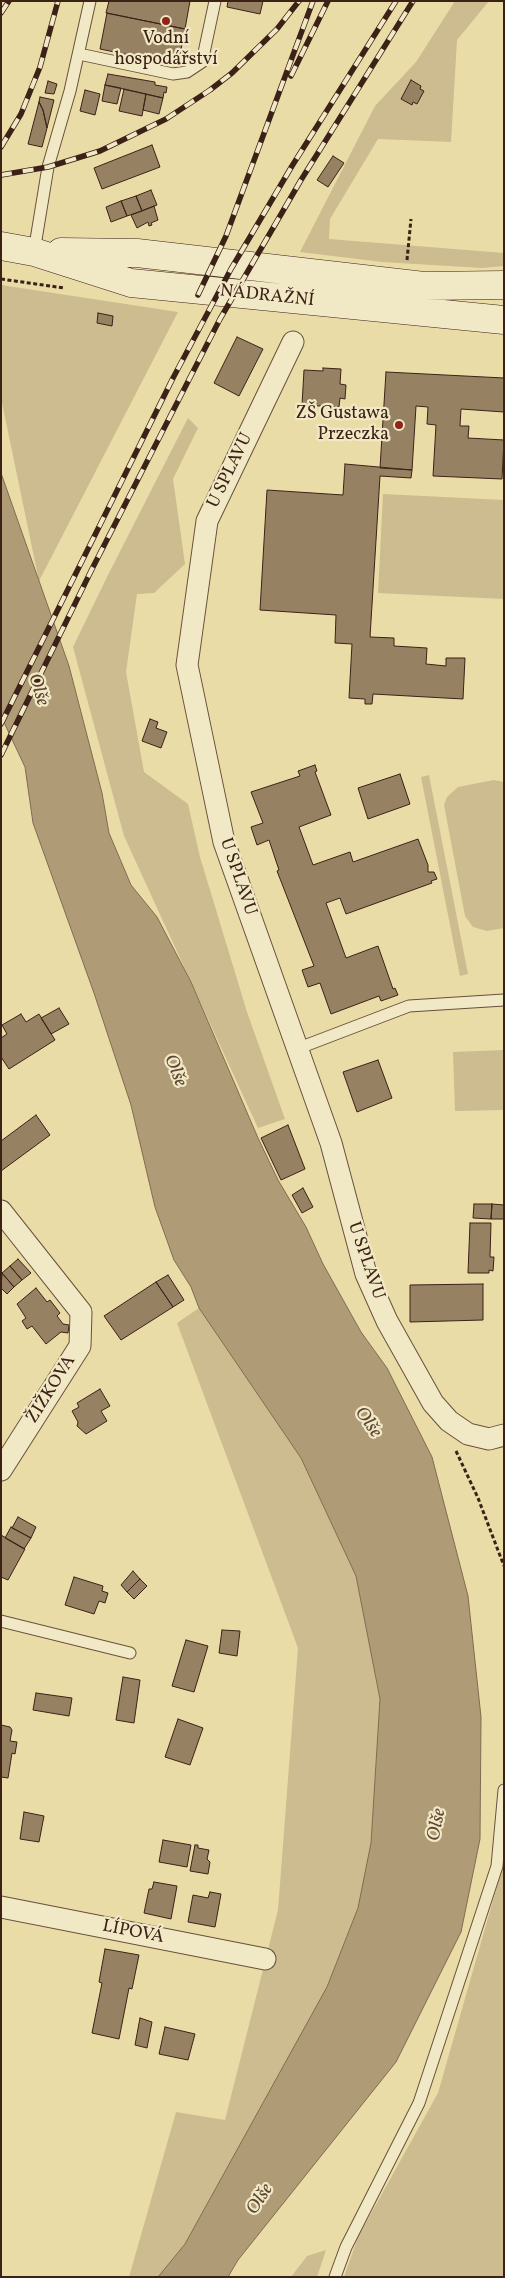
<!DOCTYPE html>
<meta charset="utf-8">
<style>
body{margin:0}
#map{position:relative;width:505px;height:2278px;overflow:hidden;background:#eadca7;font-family:Vollkorn,serif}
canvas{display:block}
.frame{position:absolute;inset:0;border:2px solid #3c2117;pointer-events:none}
</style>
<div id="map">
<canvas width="505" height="2278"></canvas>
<div class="frame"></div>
</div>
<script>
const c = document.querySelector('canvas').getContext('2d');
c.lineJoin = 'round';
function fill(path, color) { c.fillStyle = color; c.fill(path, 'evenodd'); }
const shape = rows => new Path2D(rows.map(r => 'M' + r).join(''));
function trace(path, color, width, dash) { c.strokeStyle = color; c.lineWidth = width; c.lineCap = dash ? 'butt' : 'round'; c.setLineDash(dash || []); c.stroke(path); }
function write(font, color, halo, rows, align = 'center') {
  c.font = font + ' Vollkorn,serif'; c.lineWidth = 4.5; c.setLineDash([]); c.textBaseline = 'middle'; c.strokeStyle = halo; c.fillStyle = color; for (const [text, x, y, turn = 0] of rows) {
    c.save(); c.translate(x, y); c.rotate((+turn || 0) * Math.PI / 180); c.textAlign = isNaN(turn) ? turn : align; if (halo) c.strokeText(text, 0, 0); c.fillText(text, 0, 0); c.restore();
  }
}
const green = shape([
 [455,1,489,1,457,40,451,142,378,139,330,219,329,239,504,253,504,266,482,268,382,262,300,252,375,106,416,62],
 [1,285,178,312,39,581,1,398],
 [188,418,198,428,173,479,185,564,154,593,137,594,126,672,144,772,188,804,200,857,247,1012,285,1119,258,1128,124,836,73,647,107,577],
 [383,494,504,500,504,599,378,593],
 [429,775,468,974,460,976,421,777],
 [494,780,504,782,504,928,487,931,473,927,465,916,444,805,447,797,458,787],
 [504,1050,504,1110,455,1111,453,1052],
 [199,1308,301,1458,356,1576,380,1699,371,1843,358,1908,322,2000,185,2244,158,2277,129,2277,176,2112,225,2120,278,1910,298,1648,177,1323],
 [504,1862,504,2277,344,2277,358,2237,438,2093],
 [326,2250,317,2277,291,2277,307,2256]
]);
const water = shape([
 [1,473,69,666,102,793,109,833,131,885,157,917,191,982,258,1138,278,1180,306,1227,323,1264,361,1332,387,1368,432,1457,468,1596,481,1717,480,1839,461,1932,396,2062,238,2260,228,2277,158,2277,185,2244,327,1987,358,1908,371,1843,380,1699,356,1576,301,1458,199,1308,191,1287,174,1260,155,1207,131,1105,94,993,33,823,25,767,1,716,1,473]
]);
const building = shape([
 [109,1,190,1,185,29,106,13,109,1],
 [228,1,263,1,260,14,227,7,228,1],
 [107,13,185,29,178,65,100,49,107,13],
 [108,74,155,82,155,85,167,87,166,93,164,92,163,98,105,85,108,74],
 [411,80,421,86,420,89,424,91,417,104,413,102,412,105,401,99,411,80],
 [48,81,57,84,54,94,45,93,48,81],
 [105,85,121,88,117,104,102,101,105,85],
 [124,89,146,94,142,116,119,111,124,89],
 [85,90,100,94,95,115,80,111,85,90],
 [146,94,163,98,159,114,143,110,146,94],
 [40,97,54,100,47,128,43,110,39,102,40,97],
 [39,102,43,110,47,128,42,147,28,144,39,102],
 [152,145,160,167,102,189,94,168,152,145],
 [333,156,344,163,328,187,317,180,333,156],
 [151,190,157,205,142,211,136,196,151,190],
 [136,196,142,211,127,216,121,201,136,196],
 [121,201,127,216,111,222,106,207,121,201],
 [154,206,158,220,151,223,152,225,149,226,148,222,137,228,131,215,154,206],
 [98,313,113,316,112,326,97,323,98,313],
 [237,337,263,349,239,396,214,383,237,337],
 [323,368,341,369,340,384,346,385,345,399,340,398,339,407,302,405,304,370,323,371,323,368],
 [386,372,504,378,504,412,461,409,460,426,469,426,468,438,504,440,502,479,433,476,436,425,427,424,428,407,416,406,412,470,380,468,386,372],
 [345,464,412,470,411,478,380,476,370,637,394,638,394,646,427,648,426,664,446,666,446,658,465,658,463,699,373,694,372,704,365,704,365,699,349,698,352,644,335,643,336,615,260,610,267,490,343,495,345,464],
 [150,719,158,722,156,728,167,732,161,748,142,741,150,719],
 [315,765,317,771,315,772,331,815,299,827,313,865,350,852,353,862,418,839,428,865,428,872,434,872,437,879,431,881,432,883,346,914,340,898,326,903,346,958,378,946,393,989,395,988,398,995,381,1001,379,996,331,1014,320,983,308,987,302,970,314,966,277,871,279,870,269,840,257,845,251,827,263,823,251,792,300,776,298,771,315,765],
 [400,774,410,804,368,819,358,788,400,774],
 [59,1008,69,1024,51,1034,41,1018,59,1008],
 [21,1014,26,1022,39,1014,55,1040,9,1069,1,1057,1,1038,7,1034,2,1025,21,1014],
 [378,1060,392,1098,357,1112,343,1072,378,1060],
 [36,1115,50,1135,1,1171,1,1141,36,1115],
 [288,1125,305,1169,281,1180,261,1138,288,1125],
 [303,1188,313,1207,302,1213,292,1195,303,1188],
 [474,1204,492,1204,491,1219,473,1218,474,1204],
 [492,1204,504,1205,504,1219,491,1219,492,1204],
 [470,1223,491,1223,490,1257,494,1257,493,1271,489,1270,489,1273,468,1273,470,1223],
 [18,1259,31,1273,22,1280,10,1266,18,1259],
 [10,1266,22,1280,14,1287,2,1273,10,1266],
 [2,1273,14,1287,7,1294,1,1288,2,1273],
 [168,1275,184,1300,173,1307,156,1282,168,1275],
 [156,1282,173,1307,121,1340,104,1316,156,1282],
 [483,1284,483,1320,410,1322,410,1285,483,1284],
 [36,1288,47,1302,50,1300,60,1313,57,1316,63,1324,69,1325,68,1333,61,1332,46,1344,32,1326,27,1329,22,1321,26,1318,17,1304,36,1288],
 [100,1389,110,1406,101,1411,107,1421,86,1434,77,1426,78,1422,72,1411,79,1407,77,1403,100,1389],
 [18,1517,36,1527,31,1538,12,1528,18,1517],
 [11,1527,31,1538,24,1549,5,1538,11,1527],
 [1,1535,25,1549,8,1580,1,1577,1,1535],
 [133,1571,140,1579,127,1592,121,1585,133,1571],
 [74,1577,103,1586,102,1591,108,1593,105,1603,99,1601,94,1614,65,1605,74,1577],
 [140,1579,147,1586,134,1599,127,1592,140,1579],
 [222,1630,240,1631,237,1656,219,1653,222,1630],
 [186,1640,208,1646,194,1692,172,1686,186,1640],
 [123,1677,140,1680,134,1723,116,1720,123,1677],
 [36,1693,72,1698,69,1716,33,1710,36,1693],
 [178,1719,203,1728,190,1765,165,1757,178,1719],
 [1,1725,10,1727,12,1730,10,1741,17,1742,15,1754,12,1753,8,1778,1,1777,1,1725],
 [24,1812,44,1816,39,1842,20,1839,24,1812],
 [163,1840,191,1845,187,1867,159,1862,163,1840],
 [195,1845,198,1845,198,1848,209,1850,207,1859,210,1862,208,1874,190,1871,195,1845],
 [154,1882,177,1886,171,1919,144,1913,149,1889,152,1889,154,1882],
 [210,1892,221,1894,215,1927,188,1922,193,1895,208,1898,210,1892],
 [105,1949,139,1955,132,1989,129,1988,119,2039,92,2033,102,1983,99,1982,105,1949],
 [140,2018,152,2022,147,2048,135,2045,140,2018],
 [165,2027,195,2034,188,2060,159,2054,165,2027]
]);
const path = shape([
 [407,260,411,219],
 [1,279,64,288],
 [456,1451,478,1498,504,1566]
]);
const service = shape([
 [79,54,173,74,187,72,202,62,215,1],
 [34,252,48,167,70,91,90,1],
 [299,1048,409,1006,504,1000],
 [1,1621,130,1653],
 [335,2277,346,2247,419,2103,497,1866,504,1790]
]);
const minor = shape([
 [293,342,207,521,187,665,224,842,331,1143,366,1274,387,1321,433,1403,449,1421,468,1434,489,1439,504,1435],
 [1,1211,81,1312,80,1346,1,1470],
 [1,1907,265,1959]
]);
const secondary = shape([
 [1,246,34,252,131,283,504,320],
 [61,252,137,253,424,286,504,285]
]);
const rail = shape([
 [1,13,9,1],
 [291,76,328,1],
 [1,147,21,114,40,67,58,1],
 [1,175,48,167,100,151,166,119,210,90,232,73,277,29,299,1],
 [198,295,226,236,313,1],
 [1,724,173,378,231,269,292,166,396,1],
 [1,755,92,569,220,319,301,180,413,1]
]);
const markers = [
 [166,21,5,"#8f2418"],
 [399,425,5,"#8f2418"]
];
const poiNames = [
 ["Vodní",166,40],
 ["hospodářství",166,61],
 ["ZŠ Gustawa",389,415,"right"],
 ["Przeczka",389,436,"right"]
];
const streetNames = [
 ["NÁDRAŽNÍ",267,297,6],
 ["U SPLAVU",231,471,-64],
 ["U SPLAVU",237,877,71],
 ["U SPLAVU",365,1261,71],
 ["ŽIŽKOVA",52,1390,-58],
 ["LÍPOVÁ",133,1933,11]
];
const waterNames = [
 ["Olše",37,690,73],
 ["Olše",174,1071,68],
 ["Olše",367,1423,55],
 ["Olše",438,1825,-79],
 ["Olše",261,2200,-57]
];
fill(green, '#ccbc8f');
fill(water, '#af9c76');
trace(water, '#816b50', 1);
fill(building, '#968262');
trace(building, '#3c2117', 1);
trace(service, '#68503b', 13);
trace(minor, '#68503b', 23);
trace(secondary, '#3c2117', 29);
trace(path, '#3c2117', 3, [4, 2.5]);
trace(service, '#f1e8c6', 11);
trace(minor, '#f1e8c6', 21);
trace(secondary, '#f1e8c6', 28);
trace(rail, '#3c2117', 5.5);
trace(rail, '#f1e8c6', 4, [11]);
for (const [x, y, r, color] of markers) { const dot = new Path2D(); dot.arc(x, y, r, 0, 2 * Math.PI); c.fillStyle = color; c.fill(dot); trace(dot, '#f1e8c6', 2); }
write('18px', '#3c2117', '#f1e8c6', poiNames);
write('18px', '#3c2117', '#f1e8c6', streetNames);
write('italic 19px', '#5e4634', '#f1e8c6', waterNames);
</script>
